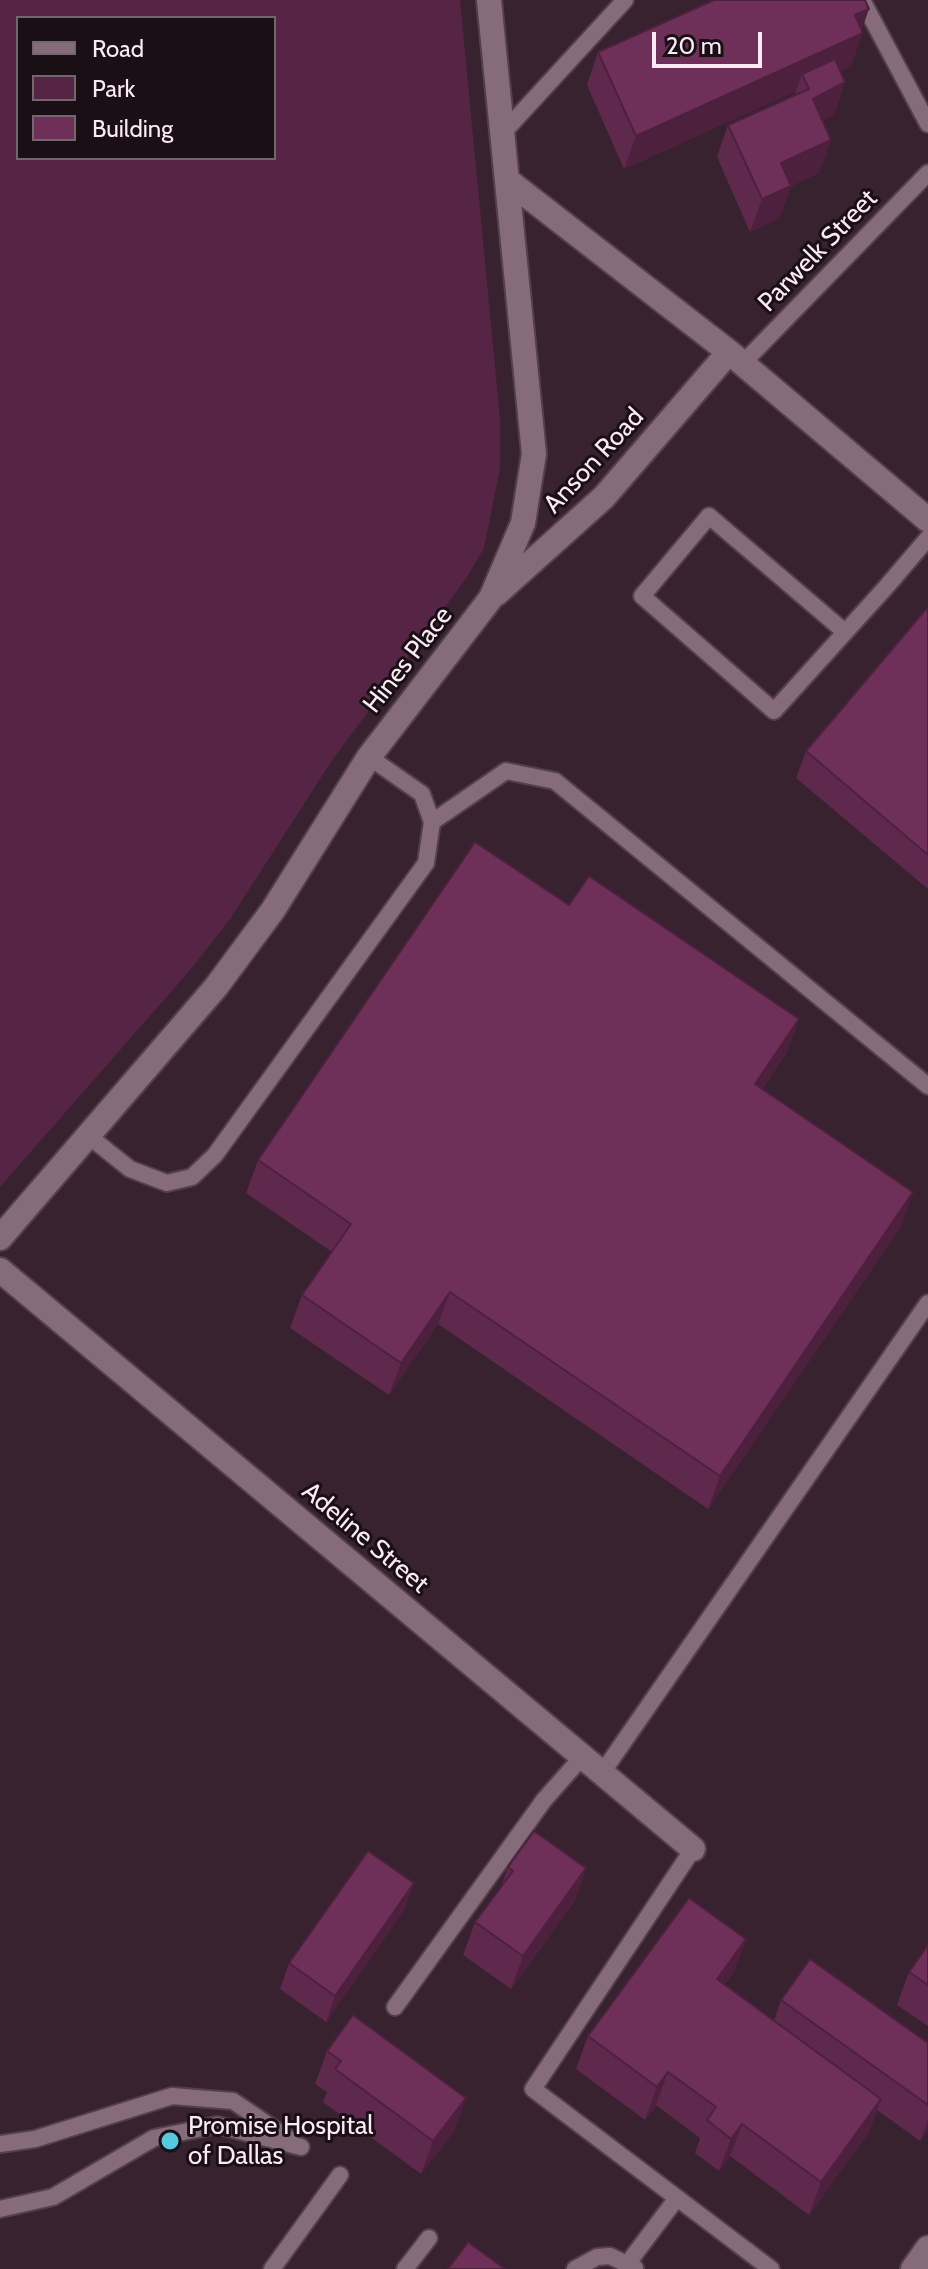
<!DOCTYPE html>
<style>
body{margin:0}
#map{position:relative;width:928px;height:2269px;overflow:hidden;background:#38222f;font-family:Cabin,sans-serif}
canvas{display:block}
.legend{position:absolute;left:16px;top:16px;width:260px;height:144px;box-sizing:border-box;background:#190f15;border:2px solid #73676e;margin:0;padding:10px 14px;list-style:none;font-size:24px;color:#faeaf3}
.legend li{display:flex;align-items:center;gap:16px;height:40px}
.legend b{width:40px;border:2px solid #73676e}
.scale{position:absolute;left:652px;top:32px;width:110px;height:36px;box-sizing:border-box;border:4px solid #faeaf3;border-top:0;padding-left:10px;font-size:24px;line-height:28px;white-space:nowrap;color:#faeaf3;-webkit-text-stroke:6px #190f15;paint-order:stroke}
</style>
<div id="map">
<canvas width="928" height="2269"></canvas>
<ul class="legend">
<li><b style="height:10px;background:#866b7b"></b>Road</li>
<li><b style="height:22px;background:#562545"></b>Park</li>
<li><b style="height:22px;background:#6e2f59"></b>Building</li>
</ul>
<div class="scale">20 m</div>
</div>
<script>
const c = document.querySelector('canvas').getContext('2d');
c.lineJoin = 'round';
function fill(path, color) { c.fillStyle = color; c.fill(path, 'evenodd'); }
const shape = rows => new Path2D(rows.map(r => 'M' + r).join(''));
function trace(path, color, width, dash) { c.strokeStyle = color; c.lineWidth = width; c.lineCap = dash ? 'butt' : 'round'; c.setLineDash(dash || []); c.stroke(path); }
function write(font, color, halo, rows, align = 'center') {
  c.font = font + ' Cabin,sans-serif'; c.lineWidth = 6; c.setLineDash([]); c.textBaseline = 'middle'; c.strokeStyle = halo; c.fillStyle = color; for (const [text, x, y, turn = 0] of rows) {
    c.save(); c.translate(x, y); c.rotate((+turn || 0) * Math.PI / 180); c.textAlign = isNaN(turn) ? turn : align; if (halo) c.strokeText(text, 0, 0); c.fillText(text, 0, 0); c.restore();
  }
}
const green = shape([
 [0,0,460,0,500,419,500,468,484,548,467,577,331,762,230,919,191,969,0,1187],
 [18,18,274,18,274,158,18,158]
]);
const lane = shape([
 [862,0,928,124],
 [501,135,625,0],
 [742,364,928,173],
 [845,632,709,516,642,596,774,711,887,586,928,538],
 [432,822,506,771,555,781,928,1086],
 [90,1137,130,1169,167,1183,192,1177,215,1155,426,863,432,822,422,794,369,757],
 [602,1773,928,1303],
 [693,1849,533,2089,771,2269],
 [395,2007,544,1800,583,1756],
 [0,2144,35,2139,172,2096,233,2101,289,2139],
 [0,2209,53,2197,154,2138,217,2125,301,2147],
 [628,2263,677,2198],
 [272,2269,340,2175],
 [405,2269,429,2238],
 [575,2269,597,2257,610,2256,635,2268]
]);
const street = shape([
 [507,180,729,352,928,520],
 [496,594,604,497,729,352],
 [0,1238,216,987,273,910,369,757,491,598,523,523,534,454,489,0],
 [0,1270,693,1849],
 [913,2269,928,2248]
]);
const wall = shape([
 [861,30,851,66,840,71,845,82,834,115,822,121,831,140,819,173,791,186,779,218,750,232,717,157,728,125,794,96,796,91,624,169,587,85,598,52],
 [928,607,928,889,796,778,806,751],
 [569,905,799,1019,787,1052,762,1089,902,1225,708,1509,438,1324,389,1395,290,1328,302,1295,332,1252,246,1193,258,1160],
 [508,1867,586,1868,575,1901,511,1989,463,1955,475,1922,501,1887],
 [405,1909,326,2022,280,1989,289,1963],
 [746,1939,734,1972,724,1985,774,2021,781,2000,928,2043,928,2130,920,2141,877,2110,869,2132,809,2215,730,2156,719,2171,695,2153,700,2138,656,2105,645,2120,576,2069,588,2036],
 [928,1945,928,2026,897,2005,909,1972],
 [327,2051,466,2098,454,2131,421,2174,323,2102,327,2092,315,2084]
]);
const shadedWall = shape([
 [869,9,860,35,863,33,851,66,807,86,802,74,796,91,624,169,636,136],
 [845,82,834,115,801,132,813,99],
 [831,140,819,173,769,196,781,163],
 [791,186,779,218,750,232,762,199],
 [799,1019,787,1052,743,1116,755,1084],
 [913,1192,902,1225,708,1509,720,1476],
 [450,1292,438,1324,389,1395,401,1363],
 [586,1868,575,1901,511,1989,523,1956],
 [414,1883,405,1909,326,2022,335,1996],
 [746,1939,734,1972,705,2012,717,1979],
 [668,2072,656,2105,645,2120,657,2087],
 [466,2098,454,2131,421,2174,433,2141],
 [881,2099,869,2132,809,2215,821,2182],
 [928,2120,928,2130,920,2141],
 [742,2124,730,2156,719,2171,731,2139]
]);
const building = shape([
 [714,0,865,0,869,9,855,15,863,33,636,136,598,52,714,0],
 [835,59,845,82,813,99,831,140,781,163,791,186,762,199,728,125,809,89,802,74,835,59],
 [928,607,928,855,806,751,928,607],
 [475,842,569,905,589,876,799,1019,755,1084,913,1192,720,1476,450,1292,401,1363,302,1295,351,1224,258,1160,475,842],
 [534,1831,586,1868,523,1956,475,1922,513,1871,508,1867,534,1831],
 [368,1851,414,1883,335,1996,289,1963,368,1851],
 [689,1898,746,1939,717,1979,881,2099,821,2182,742,2124,731,2139,707,2120,716,2107,668,2072,657,2087,588,2036,689,1898],
 [928,1945,928,1985,909,1972,928,1945],
 [810,1959,928,2043,928,2105,781,2000,810,1959],
 [353,2015,466,2098,433,2141,335,2069,341,2061,327,2051,353,2015],
 [468,2242,505,2269,448,2269,468,2242]
]);
const markers = [
 [170,2141,10,"#55cadf"]
];
const streetNames = [
 ["Parwelk Street",818,251,-46],
 ["Anson Road",594,461,-47],
 ["Hines Place",408,660,-52],
 ["Adeline Street",365,1538,40]
];
const poiNames = [
 ["Promise Hospital",188,2126],
 ["of Dallas",188,2156]
];
fill(green, '#562545');
trace(lane, '#54404c', 20);
trace(street, '#54404c', 28);
trace(lane, '#866b7b', 16);
trace(street, '#866b7b', 24);
fill(wall, '#5f284d');
fill(shadedWall, '#4d213e');
fill(building, '#6e2f59');
trace(building, '#4d213e', 2);
for (const [x, y, r, color] of markers) { const dot = new Path2D(); dot.arc(x, y, r, 0, 2 * Math.PI); c.fillStyle = color; c.fill(dot); trace(dot, '#190f15', 3); }
write('26px', '#faeaf3', '#190f15', streetNames);
write('26px', '#faeaf3', '#190f15', poiNames, 'left');
</script>
